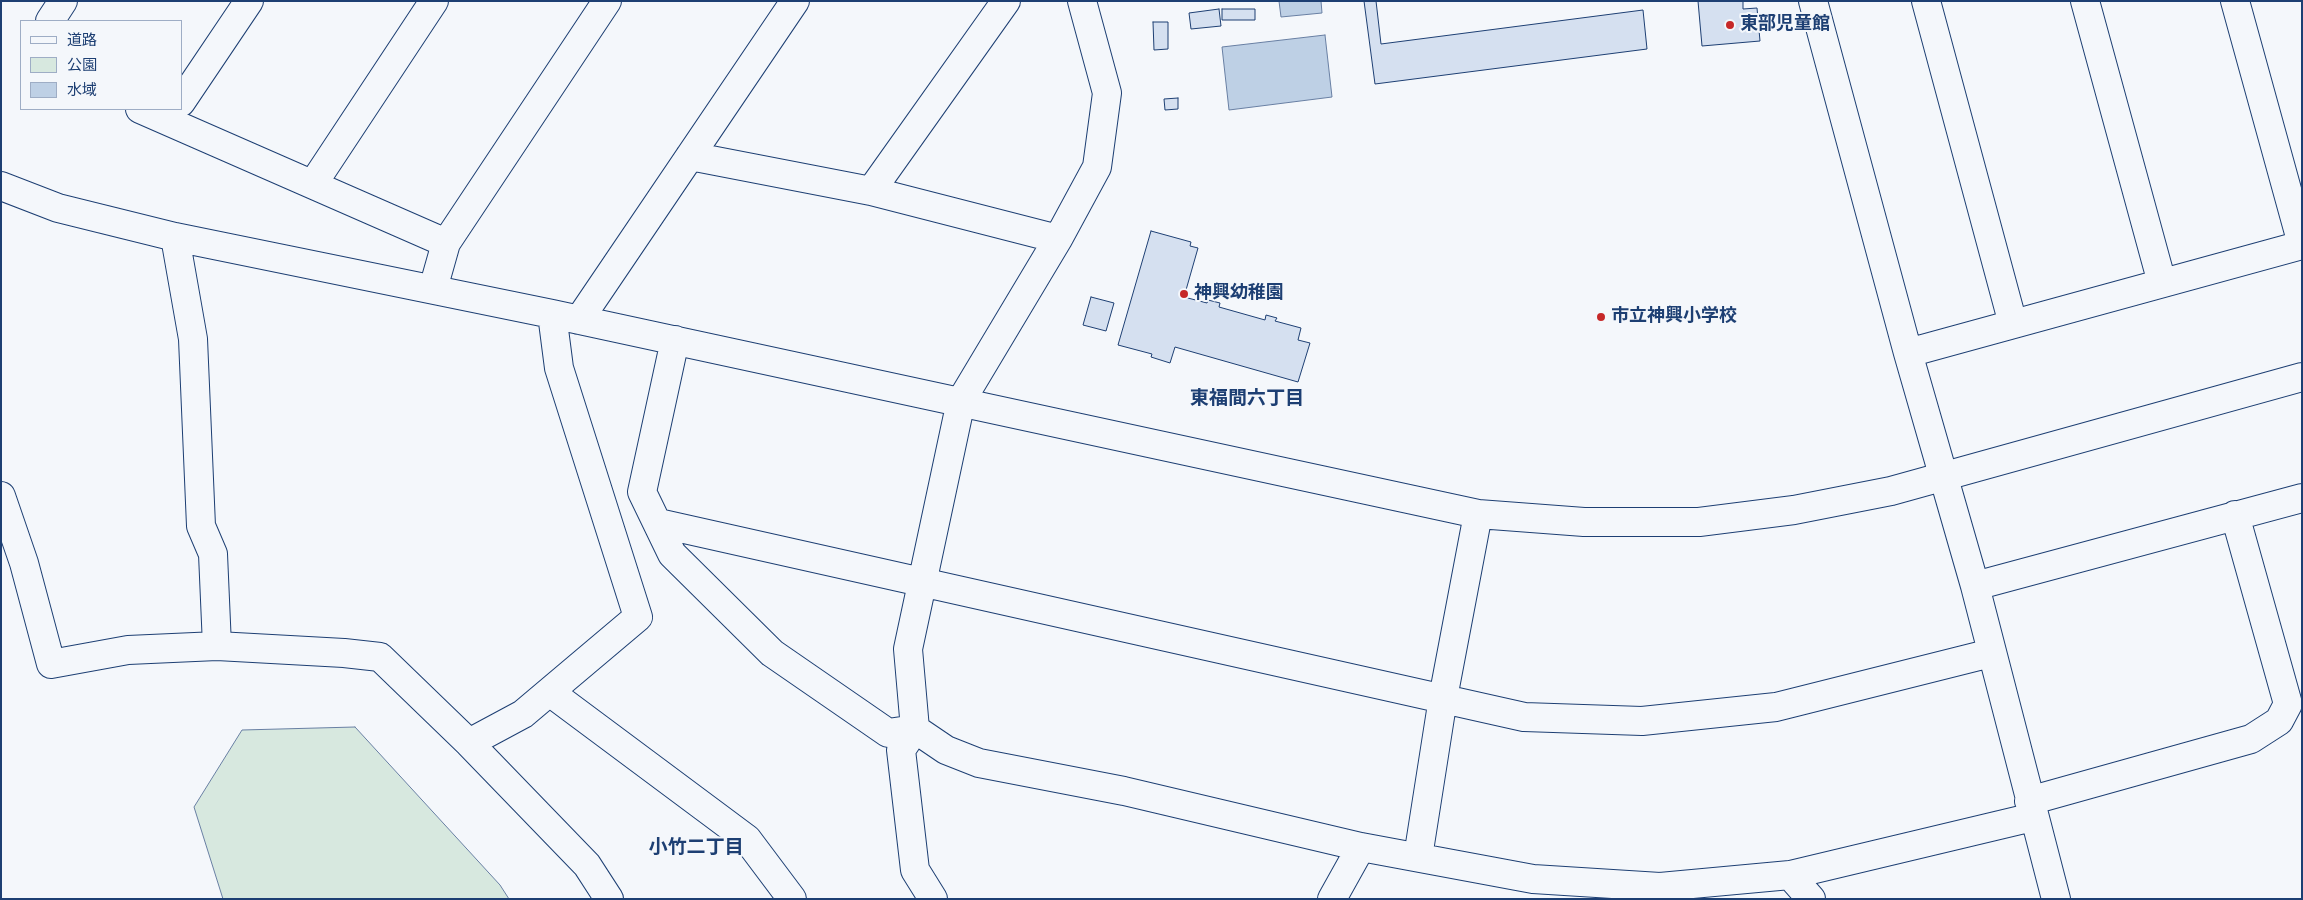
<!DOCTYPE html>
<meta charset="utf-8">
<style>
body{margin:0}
#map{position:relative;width:2303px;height:900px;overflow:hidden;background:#f4f7fb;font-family:Jost,"Noto Sans JP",sans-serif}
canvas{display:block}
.frame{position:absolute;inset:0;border:2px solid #1d3f73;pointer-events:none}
.legend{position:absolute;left:20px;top:20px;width:162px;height:90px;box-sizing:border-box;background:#f4f7fb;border:1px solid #9eadc5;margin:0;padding:6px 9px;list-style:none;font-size:15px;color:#1d3f73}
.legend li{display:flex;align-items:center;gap:10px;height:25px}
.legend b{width:25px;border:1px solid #9eadc5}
</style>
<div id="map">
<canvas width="2303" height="900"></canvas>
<div class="frame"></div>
<ul class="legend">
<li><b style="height:6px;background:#f4f7fb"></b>道路</li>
<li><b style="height:14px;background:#d7e8df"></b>公園</li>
<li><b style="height:14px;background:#bed0e5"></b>水域</li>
</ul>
</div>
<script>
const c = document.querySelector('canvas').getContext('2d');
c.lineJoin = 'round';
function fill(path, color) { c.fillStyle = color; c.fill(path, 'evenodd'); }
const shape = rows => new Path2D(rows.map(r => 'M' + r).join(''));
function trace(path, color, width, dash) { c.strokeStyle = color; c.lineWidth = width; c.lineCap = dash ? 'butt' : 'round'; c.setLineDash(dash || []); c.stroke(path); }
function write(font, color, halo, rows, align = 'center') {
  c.font = font + ' Jost,"Noto Sans JP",sans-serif'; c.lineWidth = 4; c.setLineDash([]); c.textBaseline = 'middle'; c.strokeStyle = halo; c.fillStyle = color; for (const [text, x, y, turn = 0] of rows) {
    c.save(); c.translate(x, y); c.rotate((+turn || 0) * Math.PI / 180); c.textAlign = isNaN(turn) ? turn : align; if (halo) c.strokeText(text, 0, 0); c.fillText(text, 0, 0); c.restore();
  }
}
const green = shape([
 [355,727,500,885,509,899,223,899,194,807,242,730,355,727]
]);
const water = shape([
 [1279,1,1321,1,1322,13,1281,17,1279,1],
 [1325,35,1332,97,1229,110,1222,47,1325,35]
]);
const building = shape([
 [1364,1,1376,1,1381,44,1643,10,1647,49,1375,84,1364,1],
 [1698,1,1743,1,1743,9,1757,8,1760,41,1702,46,1698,1],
 [1219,9,1221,26,1191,29,1189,13,1219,9],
 [1222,9,1255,9,1255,20,1222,20,1222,9],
 [1153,22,1168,22,1168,49,1154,50,1153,22],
 [1178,98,1178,109,1165,110,1164,99,1178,98],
 [1151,231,1191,242,1190,246,1198,248,1184,297,1207,303,1208,300,1220,303,1219,307,1265,320,1266,315,1277,318,1275,321,1301,328,1298,340,1310,343,1298,382,1175,347,1170,363,1151,357,1152,354,1118,345,1151,231],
 [1091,297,1114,303,1106,331,1083,325,1091,297]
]);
const minor = shape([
 [1813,1,1908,353,1975,586,2056,899],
 [1926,1,2013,324],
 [2085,1,2162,283],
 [2235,1,2302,244],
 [50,21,63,1],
 [181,102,249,1],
 [140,109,446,243],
 [690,156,871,191,1058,239],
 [313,184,434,1],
 [1,186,58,208,175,237,552,314,1478,514,1584,522,1699,522,1794,510,1891,491,2302,377],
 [871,191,1006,1],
 [175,237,193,339,201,526,213,554,217,646],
 [433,289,446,243,607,1],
 [579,320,795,1],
 [675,340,642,492,672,554,772,653,888,733,915,729,946,750,979,763,1124,791,1361,847,1533,879,1660,887,1790,875,2033,817],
 [1908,353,2302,245],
 [1,496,24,563,51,664,128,650,217,646,344,653,380,657,469,743,587,865,609,899],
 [658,523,1524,717,1642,721,1776,707,1991,653],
 [1975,586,2302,498],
 [551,693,747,839,792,899],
 [469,743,523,714,638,617,559,368,552,314],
 [2029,801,2251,739,2279,721,2288,704,2235,515],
 [1418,857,1443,698,1478,514],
 [1790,875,1811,899],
 [933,899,915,870,901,750,915,729,908,649,961,401,1058,239,1097,167,1107,93,1082,1],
 [1332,899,1361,847]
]);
const markers = [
 [1730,25,5,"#c62828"],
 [1184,294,5,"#c62828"],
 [1601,317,5,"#c62828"]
];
const poiNames = [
 ["東部児童館",1740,25],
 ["神興幼稚園",1194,294],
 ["市立神興小学校",1611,317]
];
const neighbourhoodNames = [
 ["東福間六丁目",1247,399],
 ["小竹二丁目",696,848]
];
fill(green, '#d7e8df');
trace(green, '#687fa3', 1);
fill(water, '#bed0e5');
trace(water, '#687fa3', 1);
fill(building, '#d5e0f0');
trace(building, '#1d3f73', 1);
trace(minor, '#1d3f73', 30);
trace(minor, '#f4f7fb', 28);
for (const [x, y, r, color] of markers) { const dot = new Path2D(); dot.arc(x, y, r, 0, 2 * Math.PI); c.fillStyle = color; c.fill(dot); trace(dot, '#f4f7fb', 2); }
write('bold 18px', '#1d3f73', '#f4f7fb', poiNames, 'left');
write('bold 19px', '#1d3f73', '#f4f7fb', neighbourhoodNames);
</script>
